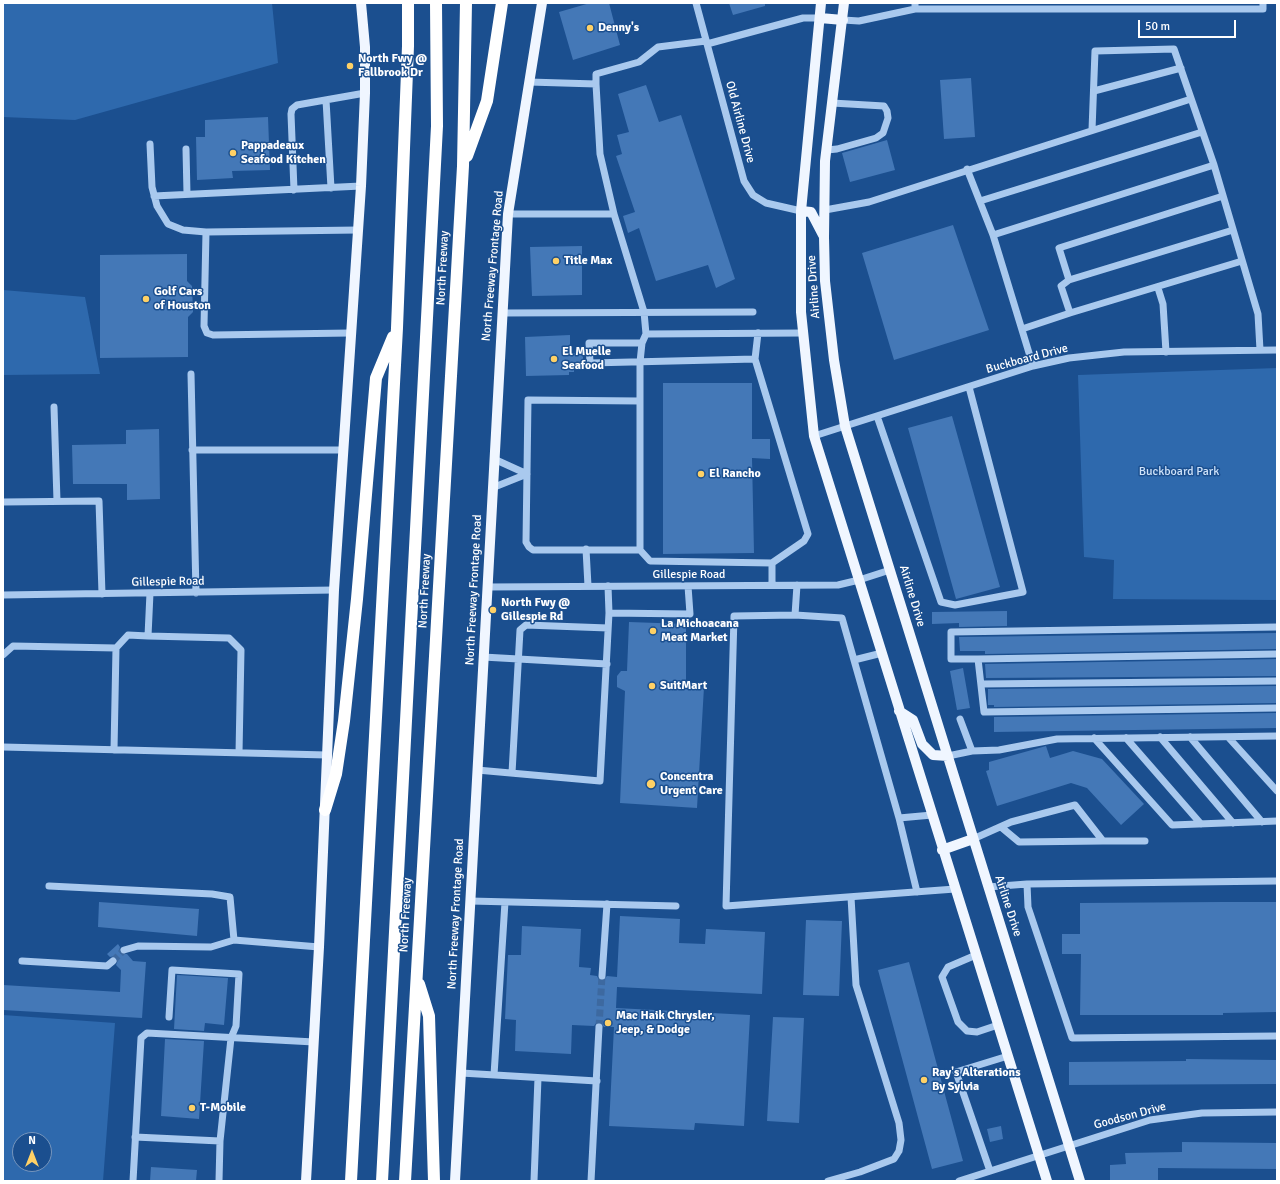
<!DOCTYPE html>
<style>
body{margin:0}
#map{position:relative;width:1280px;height:1184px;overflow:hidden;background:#1b4f8f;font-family:Signika,sans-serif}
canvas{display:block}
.frame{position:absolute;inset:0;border:4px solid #fff;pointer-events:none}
.north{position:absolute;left:12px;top:1132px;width:40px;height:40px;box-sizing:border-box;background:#1b4f8f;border:1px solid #7695bc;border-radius:50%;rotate:0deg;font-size:11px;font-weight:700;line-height:16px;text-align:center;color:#fff}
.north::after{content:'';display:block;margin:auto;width:14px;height:18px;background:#ffd166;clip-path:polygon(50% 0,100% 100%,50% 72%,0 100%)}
.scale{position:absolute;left:1138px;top:20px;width:98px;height:18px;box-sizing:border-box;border:2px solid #fff;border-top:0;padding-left:5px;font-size:12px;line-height:14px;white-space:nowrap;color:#fff;-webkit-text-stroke:3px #1b4f8f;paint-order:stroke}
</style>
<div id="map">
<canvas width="1280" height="1184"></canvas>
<div class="frame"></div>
<div class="north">N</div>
<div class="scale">50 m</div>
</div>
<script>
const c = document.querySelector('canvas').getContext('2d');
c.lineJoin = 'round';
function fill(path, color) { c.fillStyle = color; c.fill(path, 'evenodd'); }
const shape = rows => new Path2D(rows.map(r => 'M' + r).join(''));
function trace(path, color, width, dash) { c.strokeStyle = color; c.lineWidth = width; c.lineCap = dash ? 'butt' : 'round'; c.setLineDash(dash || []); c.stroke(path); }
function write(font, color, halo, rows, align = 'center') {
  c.font = font + ' Signika,sans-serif'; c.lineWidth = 3; c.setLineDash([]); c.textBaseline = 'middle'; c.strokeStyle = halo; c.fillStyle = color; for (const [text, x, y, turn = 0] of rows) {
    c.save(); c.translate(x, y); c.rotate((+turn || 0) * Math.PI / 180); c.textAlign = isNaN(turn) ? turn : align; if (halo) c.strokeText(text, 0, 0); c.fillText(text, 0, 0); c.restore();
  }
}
const green = shape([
 [3,3,272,3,278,63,75,120,3,117],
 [3,290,85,297,100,374,3,375],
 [1277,368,1277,600,1113,599,1114,560,1084,557,1078,375],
 [3,1015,115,1023,103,1181,3,1181],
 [20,1140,44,1140,44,1164,20,1164]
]);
const building = shape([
 [590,3,609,3,620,45,573,60,559,12],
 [729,3,765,3,765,6,733,15],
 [971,78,975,137,944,139,940,80],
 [646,85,659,122,681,115,735,279,716,288,708,265,656,281,639,228,628,233,623,216,635,212,616,156,622,154,617,135,629,132,618,94],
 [268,117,270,170,232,171,233,178,197,180,196,137,205,137,205,120],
 [887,140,895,170,850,182,842,153],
 [953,225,989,330,894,360,862,253],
 [582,246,582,295,532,296,530,247],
 [187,254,187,281,192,286,193,312,188,317,188,357,100,358,100,255],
 [570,335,570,353,583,353,583,365,574,366,574,372,569,372,569,375,526,376,525,337],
 [663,383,752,383,752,439,770,439,770,459,752,458,754,553,663,554],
 [952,416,1000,587,956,599,908,428],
 [159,429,160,499,127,500,127,484,73,484,72,445,126,444,126,430],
 [1007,611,1007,626,959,627,959,623,932,624,932,612],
 [629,622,686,624,686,684,704,687,697,808,620,803,625,691,617,687,617,676,621,671,627,671],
 [1277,633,1277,649,985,654,985,651,960,651,959,637],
 [1277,659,1277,676,986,678,985,664],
 [963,668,970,708,957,710,950,671],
 [1277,686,1277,703,994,707,994,705,988,705,988,689],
 [1277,713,1277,728,994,732,994,717],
 [1046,746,1050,758,1073,751,1102,759,1144,804,1121,825,1087,788,1071,783,997,806,986,771,989,770,989,762],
 [99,902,199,909,197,936,98,927],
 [1221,902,1277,902,1277,1012,1223,1013,1223,1015,1080,1015,1081,954,1062,954,1062,934,1080,934,1080,903],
 [620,916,680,919,679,943,705,944,706,929,765,932,762,994,617,987,616,1008,750,1015,744,1126,695,1123,694,1130,609,1126,614,1027,604,1027,601,1023,597,1022,594,1026,572,1025,571,1054,515,1051,516,1020,505,1019,508,955,521,955,522,926,581,929,579,967,591,968,590,975,597,976,599,980,602,981,607,976,617,977],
 [806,920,842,921,839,996,803,995],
 [118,944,120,947,119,951,121,954,127,954,133,961,146,962,142,1018,3,1010,3,985,120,992,121,970,116,965,118,960,115,956,110,957,107,954],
 [909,962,963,1161,932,1169,878,970],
 [177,975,228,978,224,1025,205,1023,204,1031,174,1029],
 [773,1017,804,1018,799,1123,767,1121],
 [165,1039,204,1041,199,1119,161,1116],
 [1186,1059,1277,1060,1277,1084,1069,1085,1069,1062,1186,1061],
 [1001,1126,1003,1139,990,1142,987,1129],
 [1182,1142,1277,1143,1277,1169,1158,1168,1158,1181,1110,1181,1110,1165,1126,1164,1125,1153,1182,1152],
 [151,1167,197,1170,196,1181,150,1181]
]);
const minorTunnel = shape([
 [113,961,124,950],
 [599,1027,602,976]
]);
const minor = shape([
 [696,3,744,181,753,195,766,203,801,211],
 [915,3,915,9,1263,9,1263,3],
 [843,20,859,21,915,9],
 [707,44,803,18,820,18],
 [529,82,596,84,600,154,614,214,644,312,646,334,642,343,640,362,640,550],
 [596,84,596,74,639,62,658,47,706,41],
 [1094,91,1181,68],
 [326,100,331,188],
 [1092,130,1095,51,1174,49,1214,165,1258,314,1260,350],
 [150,144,152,187,157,206,168,224,183,230,206,232,358,230],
 [186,149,187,194],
 [827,150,837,149,876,138,883,133,888,118,887,111,884,106,832,103],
 [967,169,993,235,1033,366],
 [294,190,291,114,292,109,297,105,365,93],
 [154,196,361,186],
 [980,201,1202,132],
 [825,210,869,202,1191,99],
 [508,214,614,214],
 [1233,230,1069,280,1061,286,1070,313,1242,261],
 [206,232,204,326,207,333,213,335,350,333],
 [993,235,1214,165],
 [1069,280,1059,248,1223,196],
 [1158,288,1163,304,1166,352],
 [502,313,753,312],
 [1022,329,1070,313],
 [646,334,803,333],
 [642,343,589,343,590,363,755,359],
 [191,374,196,593],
 [640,401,528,400,526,542,529,547,533,550,640,550,650,561,772,563,804,541,808,534,755,359,758,333],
 [54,407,57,501],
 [877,416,941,602,955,605,1023,592,969,387],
 [814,436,1033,366,1069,358,1124,352,1277,350],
 [192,450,342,450],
 [494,459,527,474],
 [492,488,527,474],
 [3,502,99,501,102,594],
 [586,549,588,586],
 [772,563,772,585],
 [797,585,795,615,734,616,726,906,955,889],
 [608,586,609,613,690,614,688,586],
 [487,587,838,585,859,580,890,570],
 [3,595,334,590],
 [795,615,842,618,899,818,932,815],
 [1277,627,951,632,951,659,978,659,984,712,1277,708],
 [148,636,229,638,241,650,239,753],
 [3,655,13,646,116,648,128,635,148,636,150,593],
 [483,657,607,664],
 [978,659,1277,654],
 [854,660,882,653],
 [981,684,1277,681],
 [1160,737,1233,823],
 [1190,737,1262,822],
 [1228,737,1277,791],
 [1094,738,1172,825,1277,821],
 [1126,738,1201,824],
 [3,747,327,755],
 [114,750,116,648],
 [972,751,999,750,1057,739,1277,736],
 [948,756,972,751,960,719],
 [477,770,600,781,609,613],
 [512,773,520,630,526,625,608,628],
 [899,818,917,892],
 [1001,827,1019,842,1103,841],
 [973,839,1011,822,1075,805,1103,841,1145,841],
 [1027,884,1028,907,1072,1038,1277,1036],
 [49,886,212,894,230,897,234,940,319,947],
 [988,887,1027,884,1277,881],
 [470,901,676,906],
 [124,950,138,946,211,947,234,940],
 [976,955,948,967,942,977,958,1022,967,1031,977,1032,998,1025],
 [22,961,107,966,113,961],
 [602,976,607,904],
 [169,1017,172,970,239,974,236,1026,231,1038,220,1141,219,1181],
 [461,1073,597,1081],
 [494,1075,505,902],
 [135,1137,220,1141],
 [990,1171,956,1072,1008,1056],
 [133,1181,141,1038,147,1033,314,1042],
 [534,1181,538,1078],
 [591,1181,599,1027],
 [828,1181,860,1172,894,1159,899,1151,901,1140,899,1123,856,985,851,897],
 [959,1181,1150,1120,1202,1113,1277,1112]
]);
const major = shape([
 [821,3,801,211,801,312,814,436,1047,1181],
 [844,3,825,161,824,237,825,281,834,360,845,426,1080,1181],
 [820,18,843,20],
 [801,211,811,212,823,235],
 [899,711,913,720,922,744,933,755,948,756],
 [942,850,973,839],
 [306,1181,319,947,334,590,361,186,365,93,365,47,361,3],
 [455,1181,508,214,542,3]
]);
const highway = shape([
 [467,156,487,101,502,3],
 [325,810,336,774,344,721,357,599,376,378,393,337],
 [419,984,429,1016,434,1181],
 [351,1181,397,328,408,46,408,3],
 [382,1181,437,126,436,3],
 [405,1181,463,166,466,3]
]);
const markers = [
 [590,28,4,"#ffd166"],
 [350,66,4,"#ffd166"],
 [233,153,4,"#ffd166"],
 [556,261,4,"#ffd166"],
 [146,299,4,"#ffd166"],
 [554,359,4,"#ffd166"],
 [701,474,4,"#ffd166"],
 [493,610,4,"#ffd166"],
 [653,631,4,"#ffd166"],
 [652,686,4,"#ffd166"],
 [651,784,5,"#ffd166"],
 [608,1023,4,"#ffd166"],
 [924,1080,4,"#ffd166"],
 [192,1108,4,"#ffd166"]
];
const poiNames = [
 ["Denny's",598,28],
 ["North Fwy @",358,59],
 ["Fallbrook Dr",358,73],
 ["Pappadeaux",241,146],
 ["Seafood Kitchen",241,160],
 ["Title Max",564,261],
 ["Golf Cars",154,292],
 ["of Houston",154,306],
 ["El Muelle",562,352],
 ["Seafood",562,366],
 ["El Rancho",709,474],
 ["North Fwy @",501,603],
 ["Gillespie Rd",501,617],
 ["La Michoacana",661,624],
 ["Meat Market",661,638],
 ["SuitMart",660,686],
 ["Concentra",660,777],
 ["Urgent Care",660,791],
 ["Mac Haik Chrysler,",616,1016],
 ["Jeep, & Dodge",616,1030],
 ["Ray's Alterations",932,1073],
 ["By Sylvia",932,1087],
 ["T-Mobile",200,1108]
];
const streetNames = [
 ["Old Airline Drive",740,122,75],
 ["North Freeway Frontage Road",493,266,-85],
 ["North Freeway",443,268,-87],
 ["Airline Drive",814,287,-94],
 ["Buckboard Drive",1027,359,-15],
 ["Gillespie Road",689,575],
 ["Gillespie Road",168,582,-1],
 ["North Freeway Frontage Road",474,590,-87],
 ["North Freeway",425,591,-87],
 ["Airline Drive",912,596,73],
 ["Airline Drive",1008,906,72],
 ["North Freeway Frontage Road",456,914,-87],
 ["North Freeway",406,915,-87],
 ["Goodson Drive",1130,1116,-15]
];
const parkNames = [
 ["Buckboard Park",1179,472]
];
fill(green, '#2e69ad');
fill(building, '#4478b7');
trace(minorTunnel, '#3d69a0', 7, [7, 3.5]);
trace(minor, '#a9c9ee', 7);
trace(major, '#f0f6ff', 10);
trace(highway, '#fff', 12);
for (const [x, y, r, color] of markers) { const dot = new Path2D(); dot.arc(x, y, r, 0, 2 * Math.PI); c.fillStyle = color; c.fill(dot); trace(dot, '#1b4f8f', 1.5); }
write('bold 12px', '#fff', '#1b4f8f', poiNames, 'left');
write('12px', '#fff', '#1b4f8f', streetNames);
write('12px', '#cfe3fa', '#1b4f8f', parkNames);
</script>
